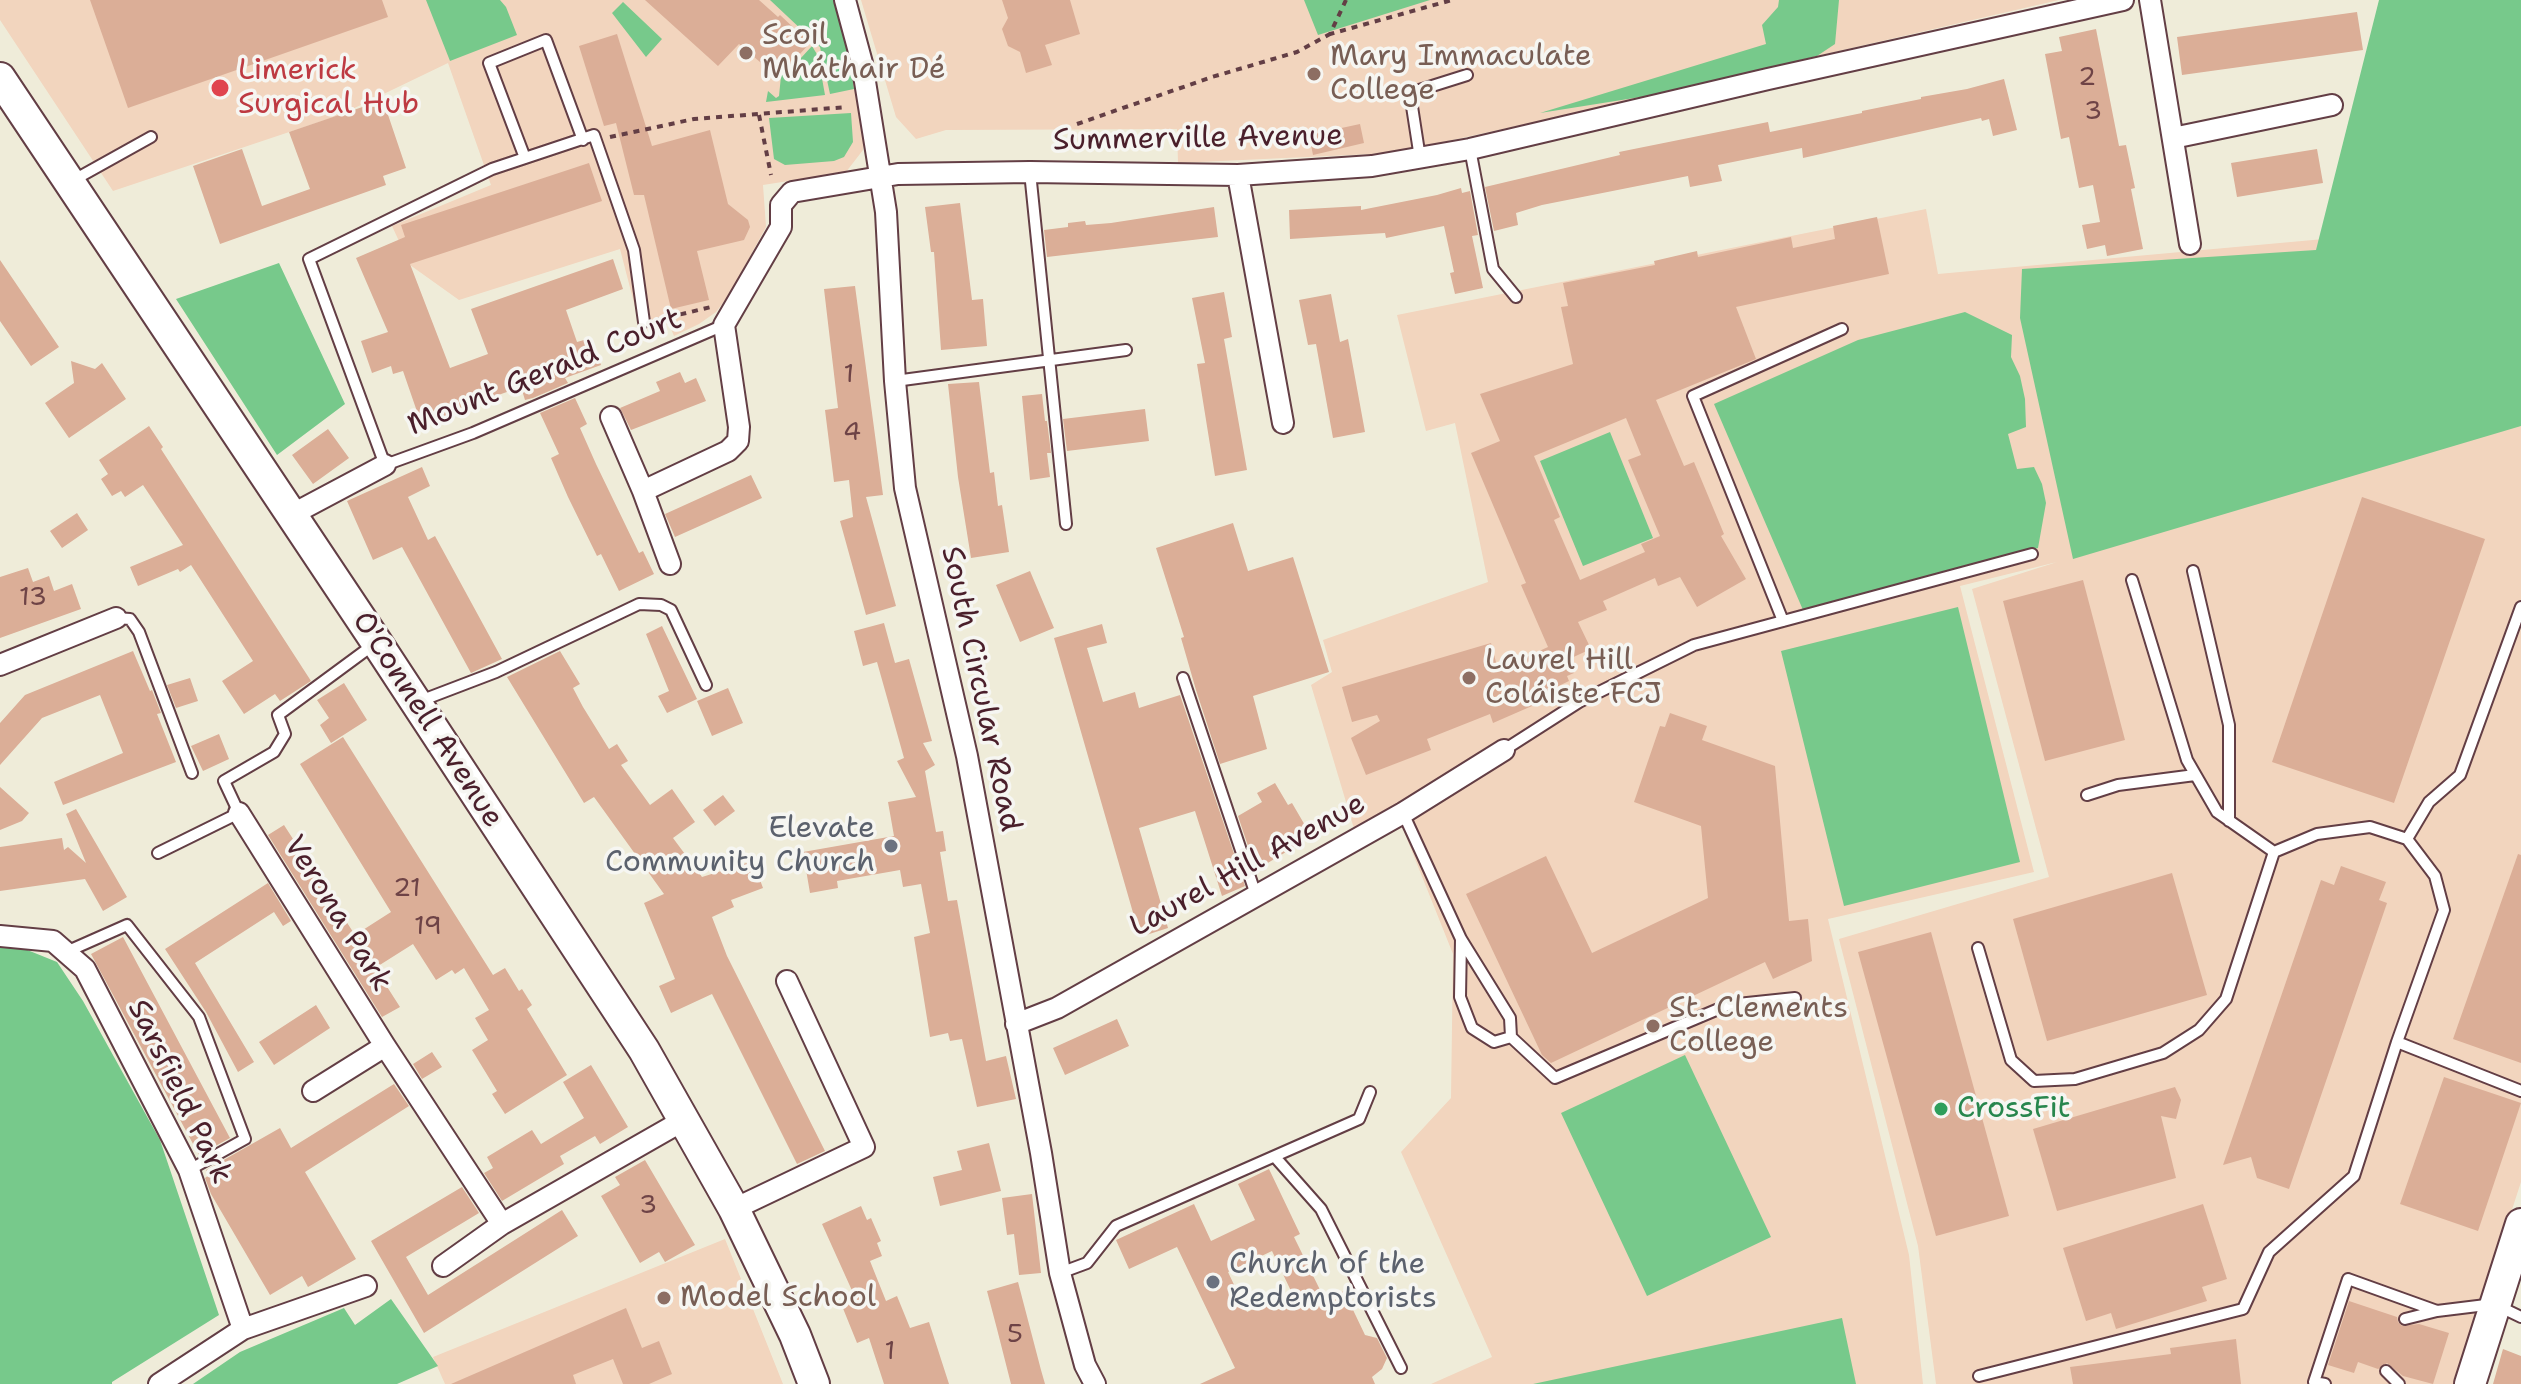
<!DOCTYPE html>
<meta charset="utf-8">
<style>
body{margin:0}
canvas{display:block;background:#efecd9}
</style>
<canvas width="2521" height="1384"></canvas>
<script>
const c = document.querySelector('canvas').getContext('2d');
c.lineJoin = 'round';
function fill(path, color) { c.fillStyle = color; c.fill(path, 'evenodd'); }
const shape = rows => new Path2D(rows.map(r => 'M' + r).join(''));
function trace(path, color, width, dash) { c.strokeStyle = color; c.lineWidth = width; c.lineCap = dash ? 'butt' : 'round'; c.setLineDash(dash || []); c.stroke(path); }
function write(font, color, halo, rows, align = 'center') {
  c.font = font + ' "Shantell Sans",sans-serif'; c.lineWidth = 7; c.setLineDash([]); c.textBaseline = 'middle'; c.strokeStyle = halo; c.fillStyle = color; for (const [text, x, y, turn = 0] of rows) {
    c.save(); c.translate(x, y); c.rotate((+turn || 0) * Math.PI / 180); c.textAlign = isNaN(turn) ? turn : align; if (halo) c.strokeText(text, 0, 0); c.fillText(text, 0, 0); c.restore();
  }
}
const built = shape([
 [0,0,833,0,848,50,864,137,863,150,846,172,763,185,766,227,729,295,716,312,699,324,674,336,669,324,641,330,620,249,459,300,410,265,392,226,491,185,448,63,340,115,113,191,0,20],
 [861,0,2059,0,1817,56,1672,92,1393,153,1178,163,1177,129,946,130,916,139,896,117],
 [2521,0,2521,1182,2455,1384,1936,1384,1918,1246,1839,939,2049,877,1972,589,2057,562,1960,586,2034,872,1828,919,1909,1255,1923,1384,1431,1384,1492,1357,1401,1152,1451,1098,1453,954,1399,819,1355,832,1311,685,1332,672,1323,640,1488,582,1455,423,1426,431,1397,315,1926,209,1938,274,2346,237],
 [725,1239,783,1384,445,1384,433,1357]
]);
const green = shape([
 [426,0,500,0,506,7,517,35,450,61],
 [770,0,833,0,848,50,854,89,830,94,820,47],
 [1304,0,1430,0,1318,35],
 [1779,0,1839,0,1835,44,1817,56,1672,92,1540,113,1766,44,1762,25,1778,7],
 [2379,0,2521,0,2521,426,2073,559,2020,318,2022,269,2316,250],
 [623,2,662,39,646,57,612,13],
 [754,38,789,71,812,46,818,56,825,95,766,102,768,91,776,98,779,96,781,76],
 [851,113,853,142,844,157,834,161,785,165,774,159,769,118],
 [279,263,345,404,277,455,176,299],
 [1965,312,2012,335,2011,357,2020,376,2025,399,2026,427,2008,434,2017,469,2034,467,2042,484,2046,503,2038,548,1803,610,1714,404,1858,340],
 [1610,432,1653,538,1583,566,1540,461],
 [1958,607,2020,862,1844,906,1781,651],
 [15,945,57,962,83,1001,160,1140,219,1315,112,1382,112,1384,0,1384,0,947],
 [1685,1055,1771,1237,1647,1296,1561,1113],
 [391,1299,438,1366,397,1384,193,1384,240,1352,344,1308,355,1325],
 [1842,1318,1856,1384,1533,1384]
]);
const building = shape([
 [90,0,382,0,388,17,128,108],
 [645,0,759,0,778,17,780,15,810,43,776,80,767,68,739,44,718,66],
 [1002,0,1070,0,1080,34,1045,45,1052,65,1026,73,1020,52,1008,46,1002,29,1008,18],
 [2357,12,2363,50,2182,75,2177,37],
 [2096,29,2119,146,2126,145,2135,188,2131,189,2143,249,2107,256,2105,245,2087,249,2082,225,2100,222,2093,185,2079,188,2069,137,2061,139,2045,54,2062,51,2059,37],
 [617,34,652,146,710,130,728,204,748,220,750,227,744,240,697,251,709,300,671,309,644,195,634,195,616,123,604,126,579,46],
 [2004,79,2017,130,1993,136,1989,119,1982,121,1981,118,1803,158,1802,148,1718,165,1722,181,1690,187,1688,176,1542,205,1516,213,1518,225,1494,231,1485,187,1620,155,1619,152,1768,122,1770,132,1862,113,1862,111,1921,99,1921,97,1967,89],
 [383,100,406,168,383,176,386,185,220,244,193,166,242,149,262,206,310,189,289,132],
 [1360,124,1364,143,1313,155,1309,135],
 [2317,149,2323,183,2237,197,2231,163],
 [589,163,602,201,410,264,450,368,488,354,471,309,613,259,623,289,566,310,577,342,591,338,601,365,565,378,568,383,533,398,525,400,521,387,453,411,454,414,422,426,403,371,393,374,391,366,372,373,361,341,388,332,356,258,405,237,401,225],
 [1461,188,1462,193,1470,191,1478,235,1472,236,1483,288,1455,294,1450,273,1454,272,1444,226,1386,238,1385,233,1290,239,1289,210,1361,206,1361,210,1437,195],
 [960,203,972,300,983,299,987,346,941,350,934,252,931,252,925,207],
 [1214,207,1218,237,1047,257,1044,230,1068,227,1068,223,1085,221,1086,225,1111,223],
 [1877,217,1889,274,1736,307,1756,359,1656,400,1684,466,1694,462,1724,534,1721,536,1746,579,1697,607,1680,577,1658,586,1655,578,1603,601,1607,610,1578,622,1591,649,1567,660,1574,673,1567,676,1569,681,1546,692,1548,699,1493,723,1490,714,1427,739,1431,750,1366,775,1351,738,1380,721,1377,715,1352,722,1342,687,1491,643,1498,670,1548,647,1521,585,1526,583,1471,453,1500,441,1480,394,1573,364,1561,307,1568,306,1563,283,1655,265,1654,261,1697,251,1698,257,1791,237,1793,248,1835,239,1833,226],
 [1626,418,1641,455,1628,460,1660,536,1641,544,1645,552,1580,580,1554,520,1560,517,1534,456],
 [0,260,59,347,31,366,0,321],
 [855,286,883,495,866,497,896,606,866,615,840,521,853,517,849,480,834,482,825,410,838,408,824,289],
 [1224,292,1232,337,1224,339,1247,470,1215,476,1197,364,1205,363,1192,298],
 [1331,294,1340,342,1348,339,1365,432,1333,438,1316,344,1308,345,1299,300],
 [71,361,95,369,102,363,126,399,69,438,45,403,74,383],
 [680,372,685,383,696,378,706,401,631,430,620,408,660,391,656,382],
 [979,382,990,473,994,472,998,506,1002,505,1009,552,971,558,958,477,948,384],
 [1042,394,1045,421,1047,421,1051,453,1047,453,1050,477,1030,480,1022,396],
 [575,398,587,424,580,428,596,464,639,553,643,551,654,574,619,591,601,554,597,556,568,497,551,458,559,454,540,413],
 [1145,409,1149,441,1067,451,1063,419],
 [149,426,163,447,161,449,311,681,280,701,275,694,244,714,222,681,253,661,191,565,180,572,178,569,138,586,130,567,183,545,143,485,125,497,121,491,112,496,101,479,108,474,99,460],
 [328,429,349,458,313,484,292,455],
 [422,467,430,486,408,497,428,540,435,536,502,659,471,673,402,547,373,560,347,501],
 [751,475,762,498,675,537,665,514],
 [2362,497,2485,539,2394,803,2272,762],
 [77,513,88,530,62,548,50,531],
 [1233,523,1248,571,1293,557,1329,672,1253,696,1267,749,1220,764,1196,690,1181,638,1184,637,1156,548],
 [28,568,33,582,49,576,54,591,72,584,81,609,0,638,0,577],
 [1030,571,1054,628,1020,642,996,585],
 [2083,580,2125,740,2045,761,2003,601],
 [884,623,895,663,909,659,932,741,923,743,935,765,925,771,936,832,943,831,946,851,940,852,948,901,957,900,986,1061,1006,1056,1016,1099,977,1107,962,1039,950,1041,948,1033,930,1037,914,937,930,933,921,884,903,887,900,870,837,881,838,888,810,893,803,852,894,836,888,802,916,797,897,761,904,758,877,662,863,666,854,631],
 [1102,624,1107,643,1087,648,1103,702,1135,692,1139,708,1180,695,1245,886,1222,896,1195,811,1139,828,1168,928,1140,937,1054,638],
 [662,626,697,699,667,713,658,696,669,691,646,634],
 [133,651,150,691,152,690,161,713,157,714,176,762,63,805,54,782,123,753,100,695,42,718,0,765,0,723,25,695],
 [560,651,580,684,573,688,583,707,609,749,617,744,628,761,621,765,650,805,672,789,695,822,673,838,702,877,753,861,763,888,731,900,734,907,712,917,727,956,825,1151,797,1164,712,994,671,1013,659,986,675,979,644,903,664,894,594,797,584,803,507,677],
 [190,678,198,701,176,708,167,685],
 [344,683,367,720,331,743,320,725,329,718,317,700],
 [728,688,743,723,712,736,697,701],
 [1670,713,1707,726,1702,740,1775,766,1789,921,1808,919,1812,961,1773,979,1765,962,1551,1063,1542,1055,1466,894,1546,856,1592,953,1708,898,1701,826,1634,802,1660,726,1665,727],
 [219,734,229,759,203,771,191,746],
 [343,737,493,975,505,968,519,991,522,989,532,1005,527,1009,567,1075,505,1114,492,1094,497,1091,472,1050,488,1040,475,1018,489,1010,464,968,455,974,452,970,436,980,413,944,375,968,400,1007,382,1017,268,835,284,825,355,935,391,912,300,764],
 [1275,783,1288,805,1292,803,1306,827,1295,833,1301,843,1256,870,1238,816,1262,802,1257,793],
 [0,787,29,813,22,821,0,830],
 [723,795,735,811,715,826,703,810],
 [76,809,127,897,103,911,85,879,0,891,0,847,62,838,64,850,68,847,86,863,66,814],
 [2518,854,2521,855,2521,1063,2453,1039],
 [2341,866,2386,882,2379,900,2387,903,2289,1189,2257,1178,2251,1157,2223,1165,2321,880,2334,885],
 [2172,873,2207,995,2047,1041,2013,919],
 [268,883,291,921,283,926,274,912,195,963,254,1062,238,1072,206,1012,165,949],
 [1931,932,2009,1216,1936,1236,1858,952],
 [123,937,230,1138,199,1155,91,954],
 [316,1005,330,1028,274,1065,259,1042],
 [1117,1019,1129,1046,1065,1075,1053,1048],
 [432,1052,442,1067,422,1079,413,1064],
 [591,1065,628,1127,600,1144,595,1136,560,1156,564,1164,502,1201,484,1173,493,1168,487,1157,532,1130,541,1144,584,1118,563,1082],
 [2444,1077,2521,1103,2478,1231,2400,1204],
 [394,1084,409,1106,305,1172,356,1259,308,1287,302,1276,270,1295,211,1194,205,1178,209,1175,206,1170,280,1128,291,1148],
 [2175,1087,2181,1100,2176,1119,2161,1116,2176,1178,2057,1211,2033,1129],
 [989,1143,1001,1191,940,1206,933,1177,962,1170,957,1151],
 [645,1160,695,1245,665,1262,659,1252,640,1263,601,1196,620,1185,615,1177],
 [1269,1169,1300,1234,1294,1237,1325,1300,1344,1291,1365,1335,1377,1338,1387,1358,1382,1369,1372,1377,1375,1384,1200,1384,1235,1368,1177,1247,1129,1269,1116,1240,1194,1204,1211,1241,1255,1220,1238,1184],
 [1272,1251,1291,1291,1247,1312,1228,1272],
 [462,1187,479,1213,406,1257,428,1295,562,1210,578,1236,424,1333,371,1241],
 [1032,1194,1041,1273,1019,1275,1014,1234,1007,1235,1002,1198],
 [2203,1204,2227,1279,2202,1287,2207,1301,2116,1329,2111,1313,2086,1321,2063,1248],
 [861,1206,867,1220,871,1218,881,1241,877,1243,882,1256,870,1261,886,1301,897,1296,910,1328,929,1322,949,1384,884,1384,869,1338,857,1343,840,1301,854,1295,822,1224],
 [1018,1282,1041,1370,1045,1384,1011,1384,997,1329,987,1291],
 [2349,1301,2397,1317,2398,1322,2402,1326,2419,1324,2449,1333,2433,1384,2403,1376,2387,1363,2378,1369,2358,1362,2354,1373,2328,1365],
 [626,1308,642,1348,659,1341,672,1374,649,1384,623,1384,613,1359,573,1375,576,1384,451,1384],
 [2236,1339,2241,1384,2073,1384,2070,1367,2171,1354,2170,1348],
 [2503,1349,2521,1356,2521,1384,2493,1384]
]);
const path = shape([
 [1346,0,1330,34,1452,0],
 [759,115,771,175],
 [1077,124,1212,77,1297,52,1330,34],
 [610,137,694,119,847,107],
 [657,320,711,307]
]);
const lane = shape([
 [1470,149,1493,269,1516,297],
 [525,158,489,63,546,40,583,140],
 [1420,158,1411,100,1413,92,1467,75],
 [1030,172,1066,524],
 [72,181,151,137],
 [644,322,634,250,594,135,492,169,309,259,385,465,473,433,724,325],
 [895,381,1126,350],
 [2193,571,2229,725,2229,821],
 [2132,580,2187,760,2217,812,2274,852],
 [116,618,130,619,139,632,192,773],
 [1783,621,1693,396,1842,329],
 [1183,678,1256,895],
 [420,701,496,672,639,604,661,605,671,610,706,685],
 [1504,750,1579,702,1694,645,2032,554],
 [2087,795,2118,785,2195,775],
 [1403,813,1461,939,1510,1018,1511,1037,1494,1042,1472,1028,1460,997,1461,939],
 [2407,839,2429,802,2460,775,2521,607],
 [158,853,239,813,224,781,274,752,285,734,278,715,373,645],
 [1978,948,2011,1060,2034,1081,2075,1079,2163,1053,2199,1030,2226,999,2274,852,2317,834,2370,827,2407,839,2435,876,2444,910,2397,1042],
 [66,952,127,925,199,1017,245,1139,189,1170],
 [1511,1037,1555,1078,1728,1005,1795,998],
 [1275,1157,1321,1209,1401,1368],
 [1060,1273,1087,1263,1116,1226,1359,1119,1370,1092],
 [2405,1319,2437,1311,2494,1304,2521,1317],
 [2386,1371,2399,1384],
 [1979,1376,2243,1309,2269,1252,2354,1176,2397,1042,2521,1091],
 [2325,1384,2314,1382,2348,1279,2437,1311]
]);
const street = shape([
 [845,0,862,63,886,212,895,381,905,488,967,756,1041,1153,1060,1273,1085,1365,1095,1384],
 [2150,0,2190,244],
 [2173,138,2332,105],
 [1238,175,1283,423],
 [611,417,643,491,728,451,738,441,739,427,724,325,781,227,781,205,792,192,898,174,1030,172,1238,175,1372,166,1470,149,1768,79,2123,0],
 [643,491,670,564],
 [291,515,385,465],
 [0,665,116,618],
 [239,813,385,1046],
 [0,936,53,941,85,969,189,1170,243,1329,159,1384],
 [1016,1024,1057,1008,1403,813,1504,750],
 [313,1091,385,1046,502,1224],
 [734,1209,864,1147,787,981],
 [443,1266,502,1224,684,1120],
 [243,1329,366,1286]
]);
const secondary = shape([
 [0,78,377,643,644,1050,734,1209,795,1335,814,1384],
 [2470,1384,2521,1224]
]);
const markers = [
 [746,53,8,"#8d6e63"],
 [1314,74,8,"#8d6e63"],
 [220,88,10,"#e0444e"],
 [1469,678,8,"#8d6e63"],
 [891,846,8,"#6b7280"],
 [1653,1026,8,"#8d6e63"],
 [1941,1109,8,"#2e9e5b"],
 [1213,1282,8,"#6b7280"],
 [664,1298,8,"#8d6e63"]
];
const numberNames = [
 ["2",2087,78],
 ["3",2093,112],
 ["1",849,375],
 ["4",852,433],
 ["13",33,598],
 ["21",407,889],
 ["19",428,927],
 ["3",648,1206],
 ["5",1015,1335],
 ["1",890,1352]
];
const educationNames = [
 ["Scoil",762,36],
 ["Mháthair Dé",762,70],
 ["Mary Immaculate",1330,57],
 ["College",1330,91],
 ["Laurel Hill",1485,661],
 ["Coláiste FCJ",1485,695],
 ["St. Clements",1669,1009],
 ["College",1669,1043],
 ["Model School",680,1298]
];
const healthNames = [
 ["Limerick",238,71],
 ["Surgical Hub",238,105]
];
const streetNames = [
 ["Summerville Avenue",1198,139,-1],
 ["Mount Gerald Court",545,373,-22],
 ["South Circular Road",980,689,78],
 ["O'Connell Avenue",427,720,57],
 ["Laurel Hill Avenue",1248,866,-29],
 ["Verona Park",337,914,58],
 ["Sarsfield Park",179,1092,64]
];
const worshipNames = [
 ["Elevate",875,829],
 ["Community Church",875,863],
 ["Church of the",1229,1265,"left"],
 ["Redemptorists",1229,1299,"left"]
];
const leisureNames = [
 ["CrossFit",1957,1109]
];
fill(built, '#f2d5be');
fill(green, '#77c98b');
fill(building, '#dbae97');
trace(lane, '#633e45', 14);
trace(street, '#633e45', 24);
trace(secondary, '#633e45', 34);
trace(path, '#633e45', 4, [6, 6]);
trace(lane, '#fff', 10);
trace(street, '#fff', 20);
trace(secondary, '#fff', 30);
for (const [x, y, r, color] of markers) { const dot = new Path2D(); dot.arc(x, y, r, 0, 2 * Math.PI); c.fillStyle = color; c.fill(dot); trace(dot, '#f6f6f2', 3); }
write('26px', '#6e4346', null, numberNames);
write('30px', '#785e54', '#f6f6f2', educationNames, 'left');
write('30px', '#be3a42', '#f6f6f2', healthNames, 'left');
write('30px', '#4a1f2b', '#f6f6f2', streetNames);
write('30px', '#5b616d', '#f6f6f2', worshipNames, 'right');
write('30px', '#27864d', '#f6f6f2', leisureNames, 'left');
</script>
